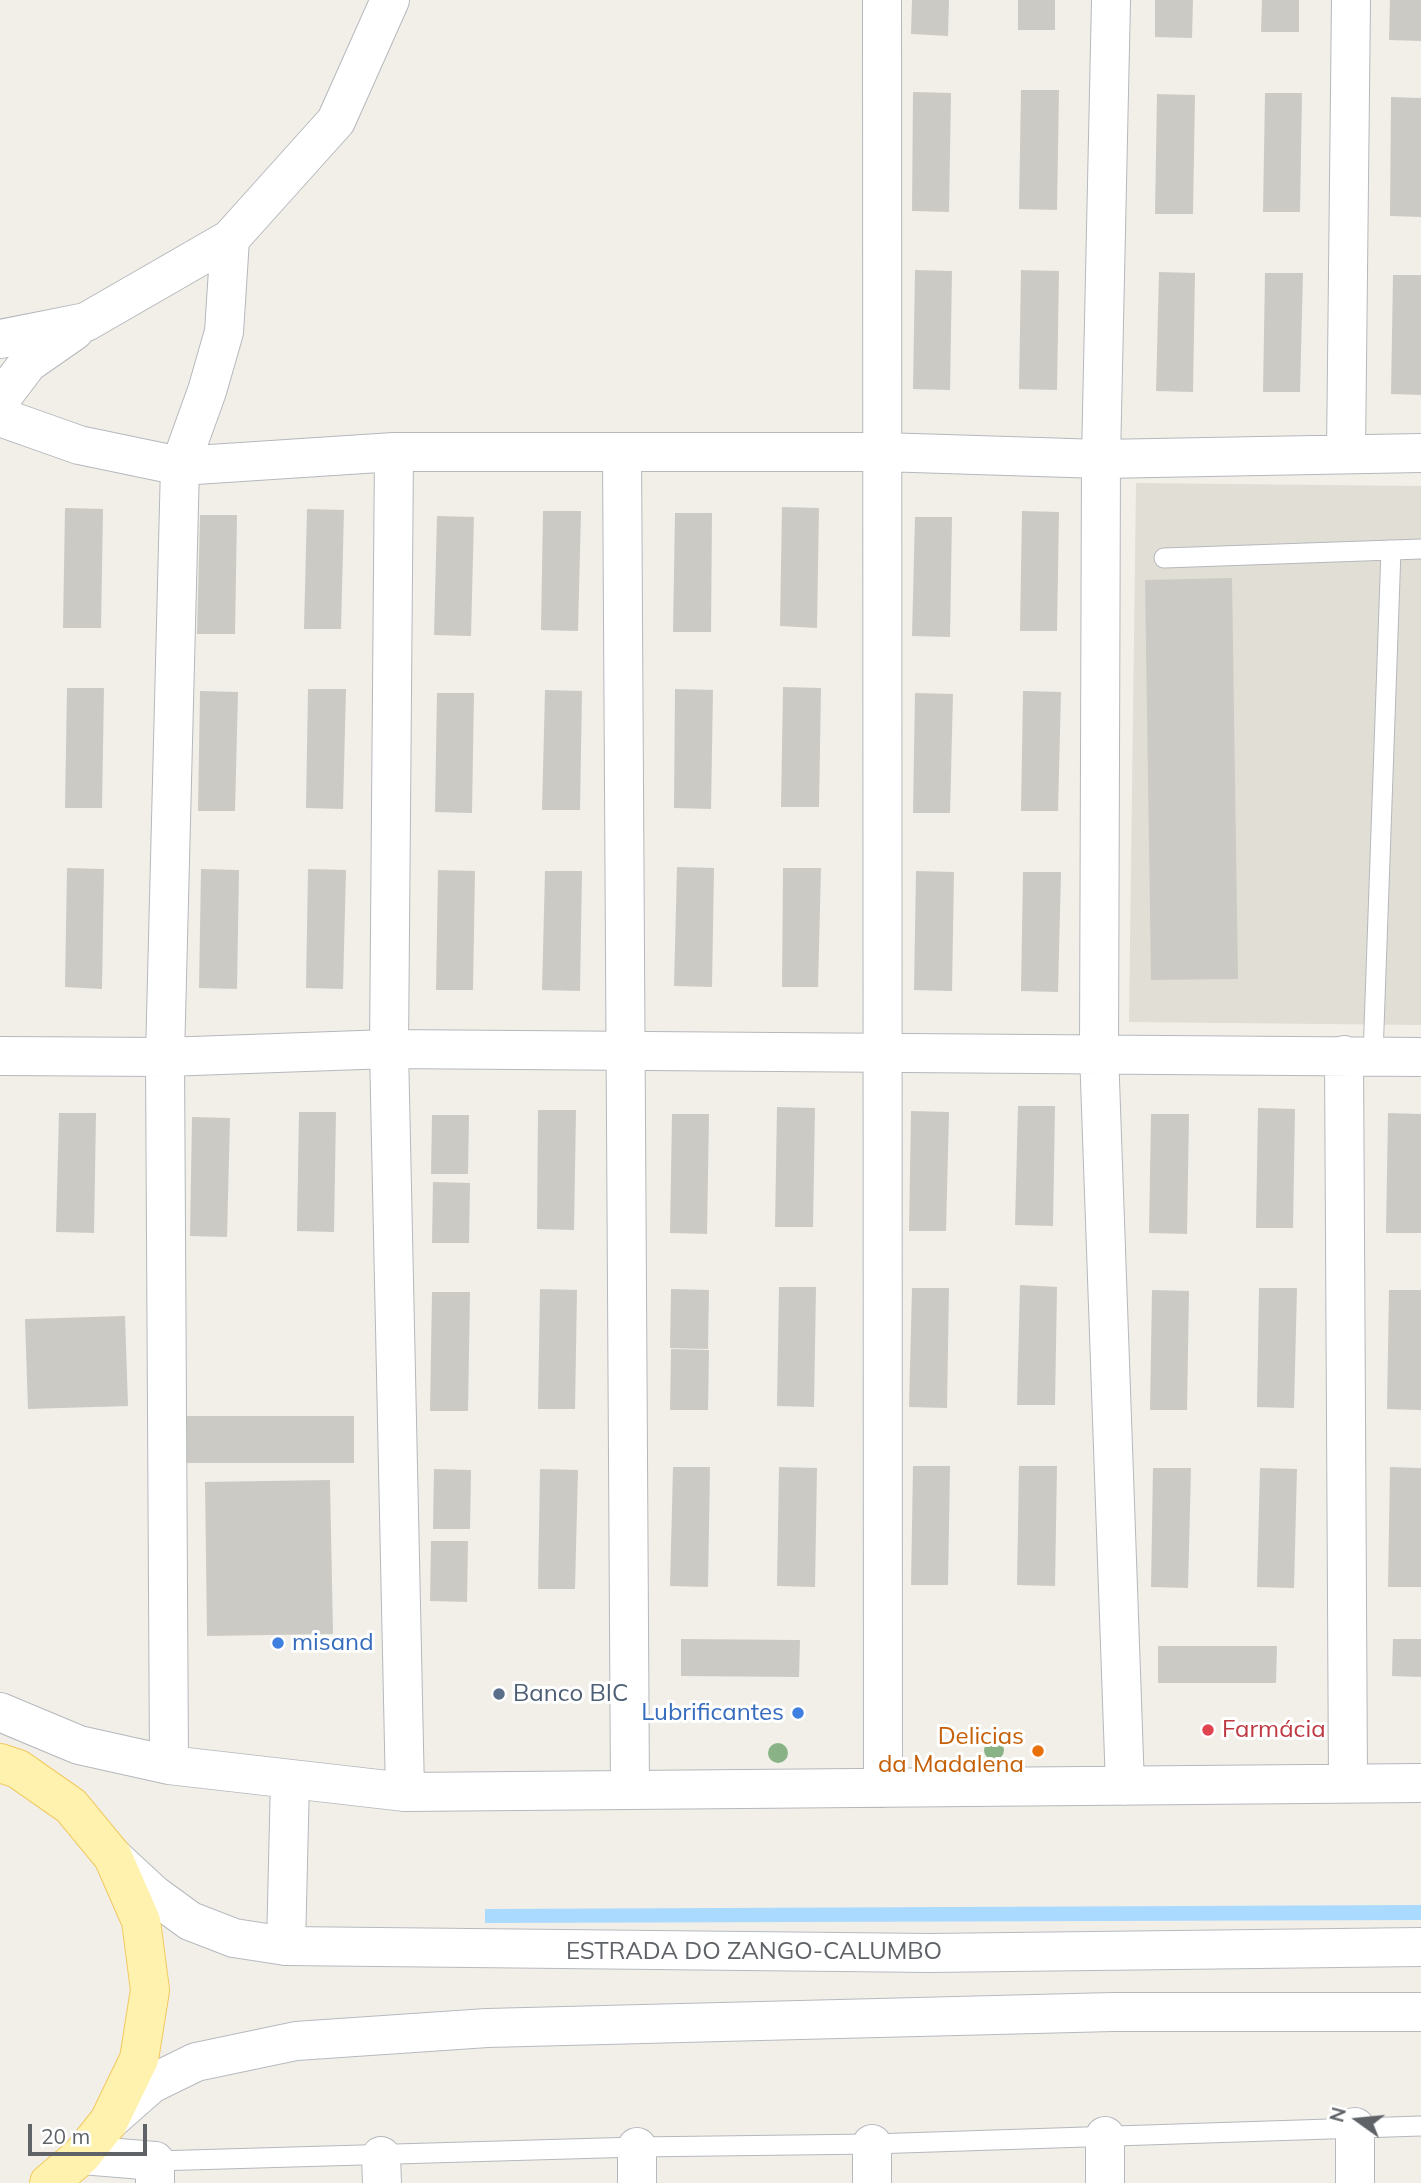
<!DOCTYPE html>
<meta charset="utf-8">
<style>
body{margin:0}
#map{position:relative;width:1421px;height:2183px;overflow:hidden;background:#f1efe8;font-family:Mulish,sans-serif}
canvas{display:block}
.north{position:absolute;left:1323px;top:2085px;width:70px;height:70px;-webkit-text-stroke:5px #fff;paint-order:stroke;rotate:285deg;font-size:19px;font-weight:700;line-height:28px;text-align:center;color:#5f6368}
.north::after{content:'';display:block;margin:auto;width:24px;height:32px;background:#5f6368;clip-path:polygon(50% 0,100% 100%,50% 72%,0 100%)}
.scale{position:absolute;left:28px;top:2124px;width:119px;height:32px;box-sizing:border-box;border:4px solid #5f6368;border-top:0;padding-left:9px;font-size:21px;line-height:24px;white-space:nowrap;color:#5f6368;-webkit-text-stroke:5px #fff;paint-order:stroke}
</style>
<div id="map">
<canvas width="1421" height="2183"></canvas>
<div class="north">N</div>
<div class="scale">20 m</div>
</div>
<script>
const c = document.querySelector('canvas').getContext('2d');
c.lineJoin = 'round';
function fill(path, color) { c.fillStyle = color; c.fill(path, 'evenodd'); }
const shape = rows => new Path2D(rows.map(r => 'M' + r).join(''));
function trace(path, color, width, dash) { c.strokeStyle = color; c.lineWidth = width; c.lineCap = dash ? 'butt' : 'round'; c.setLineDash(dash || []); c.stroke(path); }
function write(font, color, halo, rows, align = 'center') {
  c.font = font + ' Mulish,sans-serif'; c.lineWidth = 6; c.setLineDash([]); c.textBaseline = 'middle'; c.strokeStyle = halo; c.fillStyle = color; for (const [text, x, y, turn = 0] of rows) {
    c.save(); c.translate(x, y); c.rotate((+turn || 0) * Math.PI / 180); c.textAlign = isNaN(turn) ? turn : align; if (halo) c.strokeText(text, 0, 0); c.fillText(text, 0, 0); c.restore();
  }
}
const education = shape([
 [1136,483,1421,486,1421,1025,1129,1022]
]);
const water = shape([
 [1421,1905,1421,1920,485,1923,485,1909]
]);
const building = shape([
 [912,0,949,0,948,36,911,34],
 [1018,0,1055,0,1055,30,1018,30],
 [1155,0,1193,0,1192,38,1155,37],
 [1262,0,1299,0,1299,32,1261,32],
 [1390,0,1421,0,1421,41,1389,40],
 [1021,90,1059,90,1057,210,1019,209],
 [913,92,951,93,949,212,912,211],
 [1265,93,1302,93,1300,212,1263,212],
 [1157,94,1195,95,1193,214,1155,214],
 [1391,97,1421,98,1421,217,1390,216],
 [915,270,952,271,950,390,913,389],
 [1021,270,1059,271,1057,390,1019,389],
 [1159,272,1195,273,1193,392,1156,391],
 [1265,273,1303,273,1300,392,1263,392],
 [1393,275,1421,275,1421,395,1391,394],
 [782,507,819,508,817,628,780,626],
 [65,508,103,509,101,628,63,628],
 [307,509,344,510,341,629,304,629],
 [543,511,581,511,578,631,541,630],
 [1022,511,1059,512,1057,631,1020,631],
 [675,513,712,513,711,632,673,632],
 [200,515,237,515,235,634,197,634],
 [437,516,474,517,471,636,434,635],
 [915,517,952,517,950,637,912,636],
 [1232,578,1238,979,1151,980,1145,580],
 [783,687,821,688,819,807,781,807],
 [67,688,104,688,102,808,65,808],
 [308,689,346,689,343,809,306,808],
 [675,689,713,690,711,809,674,808],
 [545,690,582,691,580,810,542,810],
 [200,691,238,692,235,811,198,811],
 [1023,691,1061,692,1058,811,1021,811],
 [437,693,474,693,472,813,435,812],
 [915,693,953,694,950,813,913,813],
 [677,867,714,868,712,987,674,986],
 [67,868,104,869,102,989,65,987],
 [783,868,821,868,818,987,782,987],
 [201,869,239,870,237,989,199,988],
 [308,869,346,870,343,989,306,988],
 [438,870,475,871,473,990,436,990],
 [545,871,582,871,580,991,542,990],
 [916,871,954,872,952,991,914,990],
 [1023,872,1061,872,1058,992,1021,991],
 [1018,1106,1055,1106,1053,1226,1015,1225],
 [777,1107,815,1108,813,1227,775,1227],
 [1258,1108,1295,1109,1293,1228,1256,1228],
 [538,1110,576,1110,574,1230,537,1229],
 [911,1111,949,1112,946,1231,909,1231],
 [299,1112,336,1112,334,1232,297,1231],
 [59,1113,96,1113,94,1233,56,1232],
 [1388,1113,1421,1114,1421,1233,1386,1233],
 [672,1114,709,1114,707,1234,670,1233],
 [1151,1114,1189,1114,1187,1234,1149,1233],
 [432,1115,469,1115,468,1174,431,1174],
 [192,1117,230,1118,227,1237,190,1236],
 [433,1182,470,1183,469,1243,432,1243],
 [1020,1285,1057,1287,1055,1405,1017,1405],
 [779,1287,816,1287,814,1407,777,1406],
 [912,1288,949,1288,947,1408,909,1407],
 [1259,1288,1297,1288,1294,1408,1257,1407],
 [540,1289,577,1290,575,1409,538,1409],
 [671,1289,709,1290,708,1349,670,1348],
 [1152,1290,1189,1291,1187,1410,1150,1410],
 [1389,1290,1421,1290,1421,1410,1387,1409],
 [432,1292,470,1292,468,1411,430,1411],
 [125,1316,128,1406,28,1409,25,1319],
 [671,1349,709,1350,708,1410,670,1410],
 [176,1416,354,1416,354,1463,175,1463],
 [913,1466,950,1466,948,1585,911,1585],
 [1019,1466,1057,1466,1055,1586,1017,1585],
 [673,1467,710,1467,708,1587,670,1586],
 [779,1467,817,1468,815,1587,777,1586],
 [1390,1467,1421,1468,1421,1587,1388,1587],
 [1153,1468,1191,1468,1188,1588,1151,1587],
 [1260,1468,1297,1469,1294,1588,1257,1587],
 [434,1469,471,1470,470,1529,433,1529],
 [540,1469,578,1470,575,1589,538,1589],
 [330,1480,333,1634,207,1636,205,1482],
 [431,1541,468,1541,467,1602,430,1601],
 [681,1639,800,1640,799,1677,681,1676],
 [1393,1639,1421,1639,1421,1677,1392,1676],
 [1158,1646,1277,1646,1276,1683,1158,1683]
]);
const service = shape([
 [1164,558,1421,549],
 [1373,1056,1391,550],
 [155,2161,637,2147,872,2144,1421,2126]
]);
const minor = shape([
 [882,0,883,1788],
 [1111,0,1101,459,1099,1052,1125,1786],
 [230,239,224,332,207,391,180,466,394,452,882,452,1101,459,1421,453],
 [0,339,86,322,230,239,336,121,390,0],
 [0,400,28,363,74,331],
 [0,417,79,445,180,466,165,1057,169,1765],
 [394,452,389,1049,405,1792],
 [622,452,630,1790],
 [1346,454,1351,0],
 [1344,1055,1348,1783],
 [0,1056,165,1057,389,1049,1421,1057],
 [0,1712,79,1745,169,1765,405,1792,1421,1783],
 [286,1946,290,1779],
 [1105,2136,1105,2183],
 [82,2155,155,2161,155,2183],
 [381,2156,382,2183],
 [637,2183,637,2147],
 [872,2183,872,2144],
 [1355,2183,1355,2127]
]);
const secondary = shape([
 [113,1857,153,1894,190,1921,234,1938,286,1946,930,1953,1421,1947],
 [109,2121,151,2084,196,2062,296,2041,487,2028,1113,2012,1421,2012]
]);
const primary = shape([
 [0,1763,18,1769,71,1806,113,1857,141,1921,150,1990,139,2059,109,2121,82,2155,49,2183]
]);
const trees = [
 [994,1750],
 [778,1753]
];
const markers = [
 [278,1643,7,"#3f7fe0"],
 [499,1694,7,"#5c6f8a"],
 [798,1713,7,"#3f7fe0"],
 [1208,1730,7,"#e0444e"],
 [1038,1751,7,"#e8710a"]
];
const shopNames = [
 ["misand",292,1643],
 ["Lubrificantes",784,1713,"right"]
];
const serviceNames = [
 ["Banco BIC",513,1694]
];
const healthNames = [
 ["Farmácia",1222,1730]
];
const foodNames = [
 ["Delicias",1024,1737],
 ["da Madalena",1024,1765]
];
const streetNames = [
 ["ESTRADA DO ZANGO-CALUMBO",754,1952]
];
fill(education, '#e1ded6');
fill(water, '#aadaff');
fill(building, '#cccac5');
trace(service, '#b5b8bc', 21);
trace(minor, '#b5b8bc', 40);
trace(secondary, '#b6babf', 40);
trace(primary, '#f2c960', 40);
trace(service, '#fff', 19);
trace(minor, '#fff', 38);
trace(secondary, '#fff', 38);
trace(primary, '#fff2af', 38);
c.fillStyle = '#89b387';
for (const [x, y] of trees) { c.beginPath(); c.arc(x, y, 10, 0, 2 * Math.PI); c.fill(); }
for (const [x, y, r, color] of markers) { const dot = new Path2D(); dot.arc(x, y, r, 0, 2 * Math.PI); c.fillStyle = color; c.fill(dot); trace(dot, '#fff', 2.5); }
write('24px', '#366cbe', '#fff', shopNames, 'left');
write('24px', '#4e5e75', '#fff', serviceNames, 'left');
write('24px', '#be3a42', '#fff', healthNames, 'left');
write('24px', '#c56008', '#fff', foodNames, 'right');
write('24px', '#5f6368', '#fff', streetNames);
</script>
